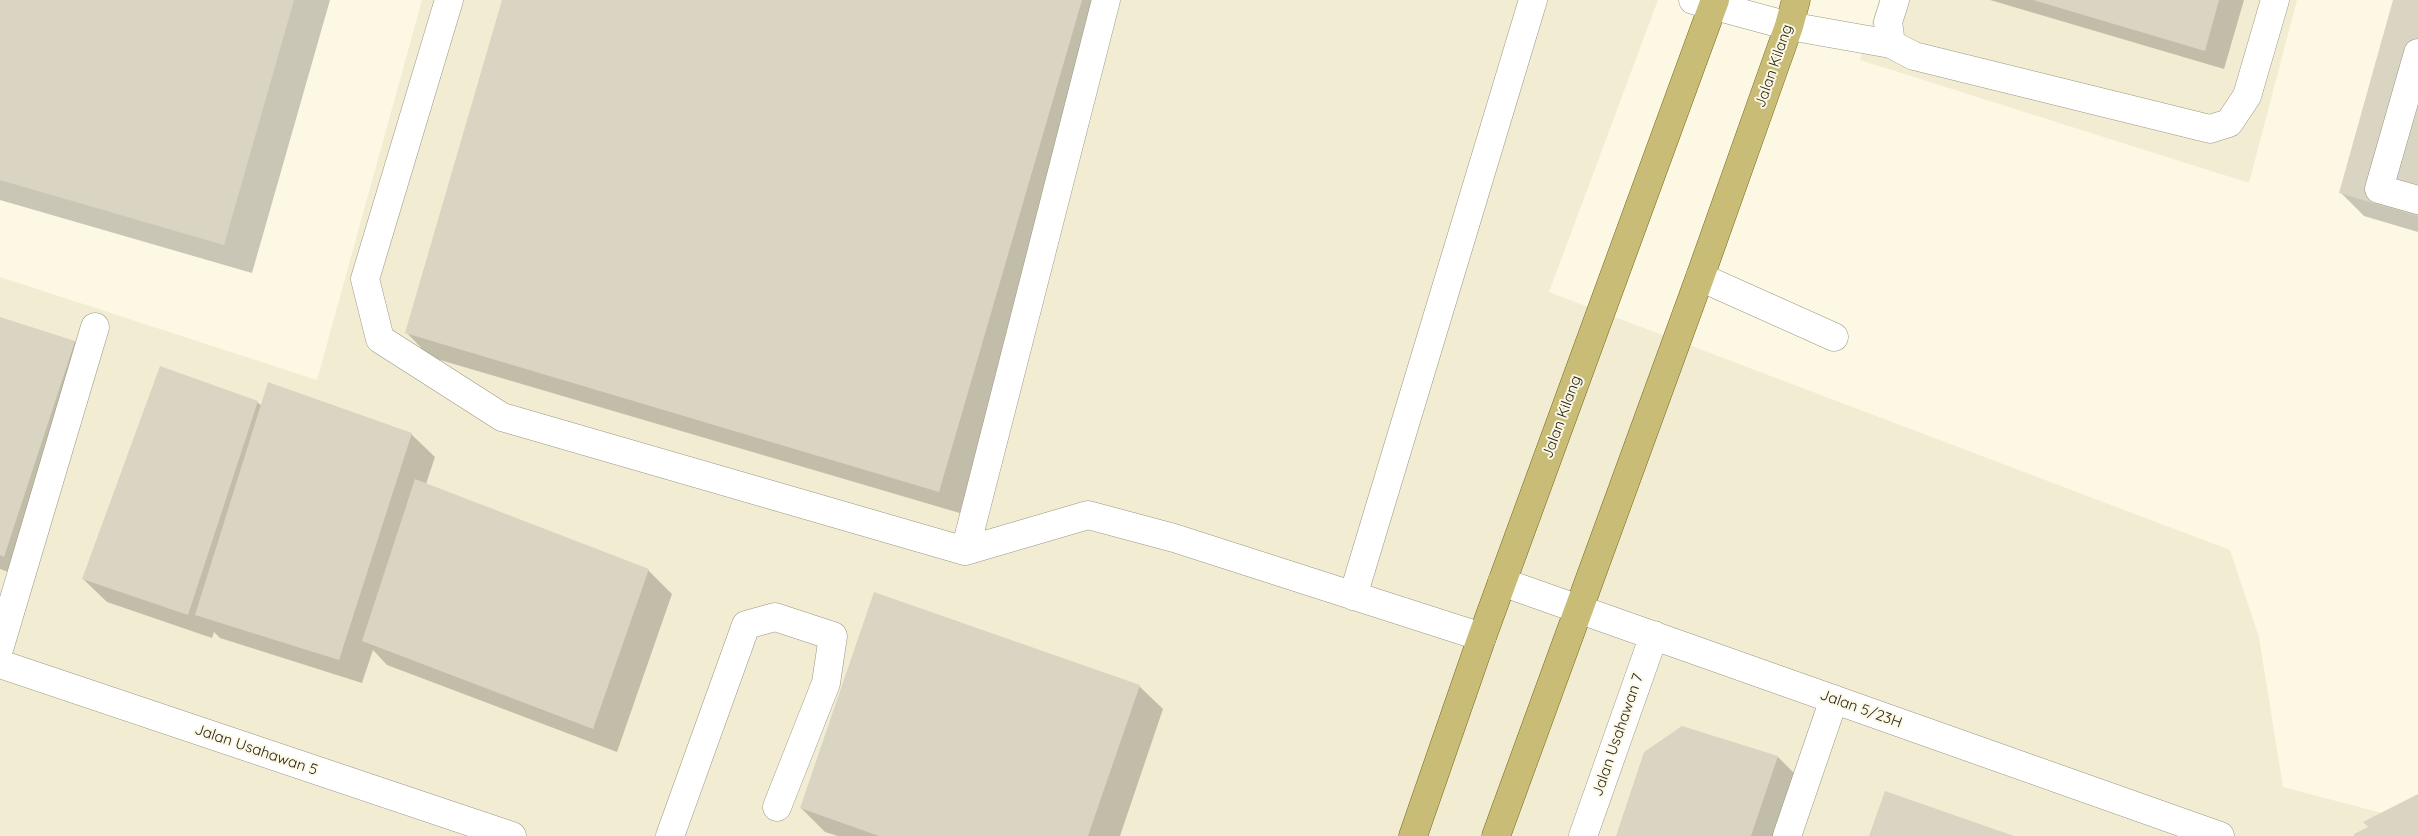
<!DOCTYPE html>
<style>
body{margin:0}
canvas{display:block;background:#fcf8e4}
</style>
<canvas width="2418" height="836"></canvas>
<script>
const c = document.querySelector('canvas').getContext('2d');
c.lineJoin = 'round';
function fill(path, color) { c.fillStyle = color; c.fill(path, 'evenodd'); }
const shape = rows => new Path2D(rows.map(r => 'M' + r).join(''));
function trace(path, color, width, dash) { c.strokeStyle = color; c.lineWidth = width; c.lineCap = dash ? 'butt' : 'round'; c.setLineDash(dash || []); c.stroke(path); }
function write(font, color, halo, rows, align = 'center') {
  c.font = font + ' Quicksand,sans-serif'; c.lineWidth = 4; c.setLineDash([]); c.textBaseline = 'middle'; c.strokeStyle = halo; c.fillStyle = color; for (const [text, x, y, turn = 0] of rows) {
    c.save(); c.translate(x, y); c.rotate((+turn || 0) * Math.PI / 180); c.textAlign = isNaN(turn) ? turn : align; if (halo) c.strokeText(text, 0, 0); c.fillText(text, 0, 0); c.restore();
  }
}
const built = shape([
 [422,0,1658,0,1549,292,2230,550,2259,637,2283,787,2382,813,2418,795,2418,836,0,836,0,277,317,380],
 [1879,0,2297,0,2249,183,1860,60]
]);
const shadow = shape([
 [0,0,330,0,252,273,0,200],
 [504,0,1112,0,963,514,430,357,407,333],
 [1990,0,2244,0,2224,69],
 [2395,0,2418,0,2418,232,2364,216,2340,192],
 [0,318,75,342,98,366,28,579,0,569],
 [257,402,262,406,411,434,435,457,426,484,648,570,672,594,617,752,387,665,373,650,362,683,220,638,214,632,212,638,107,602,83,579],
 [1139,686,1163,709,1120,836,838,836,825,832,801,808],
 [1778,757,1797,776,1777,836,1617,836]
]);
const building = shape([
 [0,0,294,0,224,245,0,180],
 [502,0,1082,0,939,492,405,333],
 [2033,0,2219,0,2205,51],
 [2393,0,2418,0,2418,216,2339,193],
 [0,317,75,341,4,557,0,555],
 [160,366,258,401,188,615,82,579],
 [268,382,412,433,339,660,195,615],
 [415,479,649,569,593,729,362,641],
 [874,592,1140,685,1088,836,879,836,800,808],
 [1682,726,1778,756,1751,836,1616,836,1644,752],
 [1885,791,2014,836,1869,836],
 [2418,794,2418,836,2354,836,2354,834,2368,827,2363,822]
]);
const minor = shape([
 [449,0,365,279,380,339,502,417,965,551,1088,515,1174,538,1482,637],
 [1693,0,1789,26,1891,44,1914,56,2210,129,2229,123,2247,96,2275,0],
 [1891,44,1888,22,1895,0],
 [2418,53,2379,189,2418,200],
 [1700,277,1834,337],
 [965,551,1106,0],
 [1502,582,2220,836],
 [1353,596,1533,0],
 [0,646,95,327],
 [0,664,512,836],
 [670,836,746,625,775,617,833,636,826,683,777,807],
 [1583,836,1654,635],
 [1787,836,1834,699]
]);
const major = shape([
 [1413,836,1482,637,1715,0],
 [1496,836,1700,277,1789,26,1796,0]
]);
const streetNames = [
 ["Jalan Kilang",1774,66,-71],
 ["Jalan Kilang",1562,417,-70],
 ["Jalan 5/23H",1861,709,20],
 ["Jalan Usahawan 7",1618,735,-71],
 ["Jalan Usahawan 5",256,750,19]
];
fill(built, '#f2edd2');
fill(shadow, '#0003');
fill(building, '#d9d5c2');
trace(minor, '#9a9785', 29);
trace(major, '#776a1b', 29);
trace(minor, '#fff', 28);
trace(major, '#c8bc76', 28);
write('15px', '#25241d', '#fcf8e4', streetNames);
</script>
